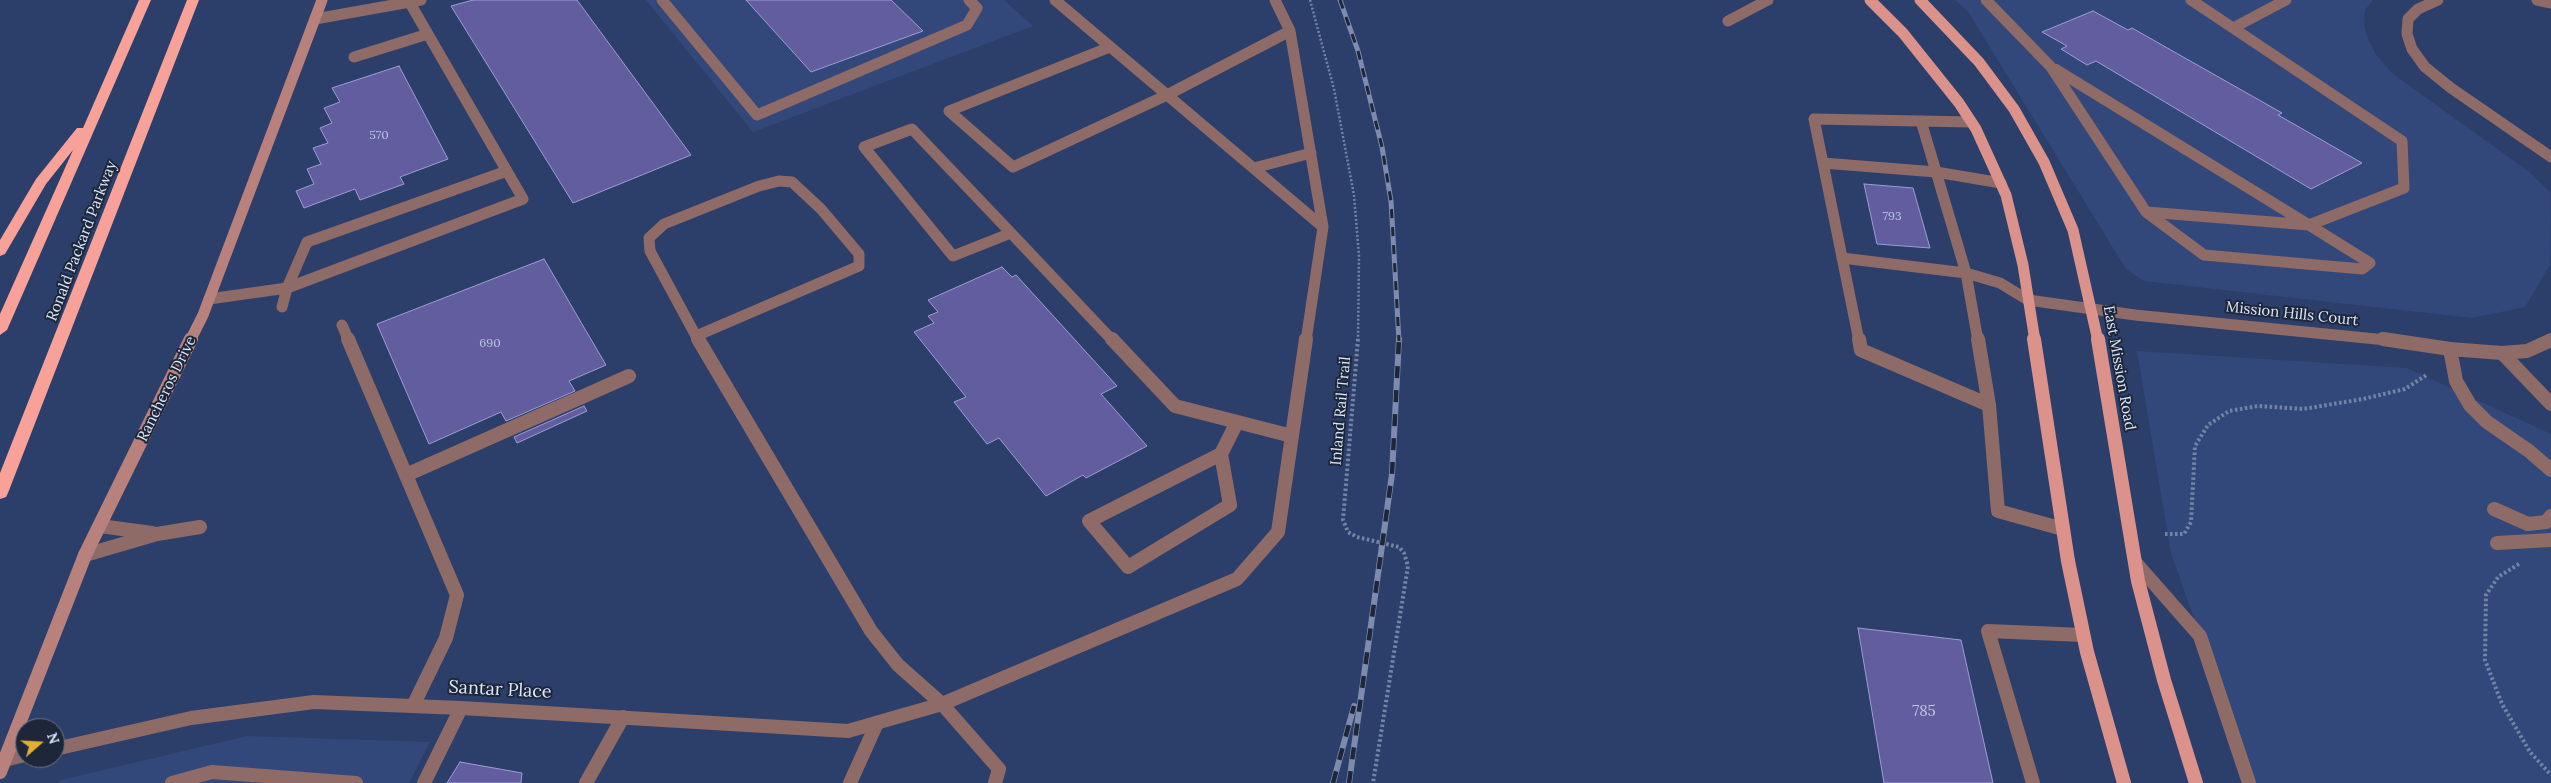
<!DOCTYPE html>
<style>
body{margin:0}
#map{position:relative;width:2551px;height:783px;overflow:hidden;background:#2c3f6a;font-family:Lora,serif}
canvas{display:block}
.north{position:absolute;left:15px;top:718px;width:50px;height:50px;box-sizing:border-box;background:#1e273a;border:1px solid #6a7387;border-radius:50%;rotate:71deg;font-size:14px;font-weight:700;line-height:20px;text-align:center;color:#dbe6fb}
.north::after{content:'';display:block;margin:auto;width:18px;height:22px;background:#e1af34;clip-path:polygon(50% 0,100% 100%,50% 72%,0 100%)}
</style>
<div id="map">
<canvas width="2551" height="783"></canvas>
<div class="north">N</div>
</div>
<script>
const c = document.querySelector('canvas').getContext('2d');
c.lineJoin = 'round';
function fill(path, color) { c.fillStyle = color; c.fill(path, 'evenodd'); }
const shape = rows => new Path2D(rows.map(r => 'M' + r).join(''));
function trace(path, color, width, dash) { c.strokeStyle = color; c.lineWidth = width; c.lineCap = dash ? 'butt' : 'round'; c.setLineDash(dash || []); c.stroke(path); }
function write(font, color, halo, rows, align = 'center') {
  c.font = font + ' Lora,serif'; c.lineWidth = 4; c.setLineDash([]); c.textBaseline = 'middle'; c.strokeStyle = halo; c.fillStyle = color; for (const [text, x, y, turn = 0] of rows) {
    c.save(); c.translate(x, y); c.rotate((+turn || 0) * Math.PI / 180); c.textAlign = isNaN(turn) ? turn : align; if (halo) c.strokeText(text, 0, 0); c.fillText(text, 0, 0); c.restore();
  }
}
const built = shape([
 [646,0,1004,0,1033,26,753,132],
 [1955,0,2373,0,2365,10,2364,23,2367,37,2377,56,2393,74,2528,171,2551,193,2550,265,2525,307,2472,318,2144,281,2126,269,1967,10],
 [2137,351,2407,368,2551,434,2551,783,2252,783,2171,553],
 [247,736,430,742,409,783,58,783,61,780]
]);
const building = shape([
 [473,0,577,0,691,155,573,203,451,6,473,0],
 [746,0,891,0,923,31,811,72,746,0],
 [2093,11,2128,30,2132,28,2282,113,2278,115,2362,163,2311,189,2096,61,2087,65,2061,49,2067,46,2042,32,2093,11],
 [399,66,448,159,400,177,404,184,360,200,355,189,304,208,296,191,314,184,307,169,321,164,313,148,328,143,320,128,332,123,324,108,340,102,332,88,399,66],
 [1864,184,1913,188,1930,248,1877,244,1864,184],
 [544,259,606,365,569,381,575,391,506,421,501,412,429,444,377,324,544,259],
 [1002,267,1012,277,1016,275,1117,386,1101,394,1147,446,1086,478,1083,475,1046,496,999,438,987,444,954,402,966,397,914,332,934,323,928,316,938,312,928,300,1002,267],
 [584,406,587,411,517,443,514,437,584,406],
 [1858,628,1961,640,1993,783,1884,783,1858,628],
 [460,762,522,773,521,783,447,783,460,762]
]);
const pathFar1 = shape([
 [1310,0,1334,89,1354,195,1359,256,1358,341]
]);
const path = shape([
 [1358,339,1343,520,1348,532,1357,537,1399,547,1404,553,1408,566,1373,783],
 [2165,534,2184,534,2191,522,2195,446,2208,425,2229,411,2258,406,2303,409,2363,399,2405,389,2428,374],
 [2519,564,2498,577,2486,595,2485,660,2502,704,2530,752,2551,775]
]);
const serviceFar1 = shape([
 [662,0,757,115,967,25,977,8,969,0],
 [1055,0,1323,227,1306,341],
 [1275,0,1290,31,1323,227],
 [1986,0,2051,67,2146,212,2204,255,2362,269,2370,263,2309,225,2404,188,2402,141,2233,28],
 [2191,0,2233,28,2286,0],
 [1728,21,1768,0],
 [1110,47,949,111,1013,167,1167,95,1290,31],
 [354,57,428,34],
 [2055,69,2309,225,2147,212],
 [912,129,1011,233,953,256,864,147,912,129],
 [1823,163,1936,172,2001,183],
 [1254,168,1311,153],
 [779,181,792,182,821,209,859,254,859,266,696,336,650,251,649,238,664,224,759,186,779,181],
 [1011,233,1113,341],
 [1842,258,1966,273,1921,121],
 [209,299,287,288,523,199,410,3],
 [282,307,287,288,307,242,507,171],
 [342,325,349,341],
 [696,336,698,341],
 [1859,341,1814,119,1971,122],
 [1978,341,1966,273,2000,283,2028,300]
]);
const service = shape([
 [348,339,457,595,446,638,413,706],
 [698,339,871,631,898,665,942,704,999,769,995,783],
 [1112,339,1175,406,1292,436],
 [1859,339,1861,350,1989,405,1998,511,2063,529],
 [1978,339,1989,405],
 [2450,349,2456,381,2470,405,2487,422,2529,451,2551,470],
 [2502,353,2551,404],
 [1221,454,1230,505,1128,567,1089,521,1221,454],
 [1221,454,1237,422],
 [406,475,629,376],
 [2494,509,2528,524,2546,522,2551,516],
 [100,526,152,533],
 [2497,543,2551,540],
 [85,555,157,534,200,527],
 [2135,562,2200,636,2249,783],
 [942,704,1237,579,1278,532,1306,339],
 [172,783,212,772,356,783],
 [424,783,461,708],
 [586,783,623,717],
 [850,783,877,723],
 [2033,783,1988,631,2083,635]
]);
const minorFar1 = shape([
 [2438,0,2418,9,2408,19,2407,34,2412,49,2425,67,2451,88,2551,157],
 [2537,0,2551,3],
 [315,19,421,0],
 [2028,300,2135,315,2396,341]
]);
const minor = shape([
 [2383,339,2450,349,2502,353,2527,351,2551,340],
 [55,749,191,718,314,702,461,708,848,731,942,704],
 [4,760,25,755]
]);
const secondaryFar1 = shape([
 [190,341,203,315,322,0]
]);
const secondary = shape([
 [0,772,85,555,191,339]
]);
const primaryFar1 = shape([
 [1870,0,1903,33,1959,103,1976,129,2006,195,2023,265,2035,341],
 [1920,0,1979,62,2014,109,2044,162,2073,230,2098,341]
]);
const primary = shape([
 [2034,339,2068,561,2087,652,2124,783],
 [2098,339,2138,581,2164,680,2196,783]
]);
const motorway = shape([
 [139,0,151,0,7,330,0,335,0,314,73,150,46,184,5,254,0,256,0,240,36,179,77,128,83,128,139,0],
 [187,0,199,0,8,493,6,497,0,499,0,473,187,0]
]);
const railFar1 = shape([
 [1340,0,1358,51,1382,147,1391,201,1399,341]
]);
const rail = shape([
 [1333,783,1354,706],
 [1349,783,1392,474,1399,339]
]);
const numberNames = [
 ["570",379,136],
 ["793",1892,217],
 ["690",490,344]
];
const streetNames = [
 ["Ronald Packard Parkway",82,241,-69],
 ["Mission Hills Court",2292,314,6],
 ["East Mission Road",2119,368,80],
 ["Rancheros Drive",167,389,-64],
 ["Inland Rail Trail",1341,411,-85]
];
const nearNumbernames = [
 ["785",1924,712]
];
const nearStreetnames = [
 ["Santar Place",500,690,3]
];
fill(built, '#33487a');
fill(building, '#615d9f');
trace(building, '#9e9dd3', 1);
trace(pathFar1, '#7484a6', 2.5, [2, 2]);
trace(path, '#7484a6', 4, [2.5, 2.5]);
trace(serviceFar1, '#8f6b67', 11);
trace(service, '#8f6b67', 14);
trace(minorFar1, '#8f6b67', 11);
trace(minor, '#8f6b67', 14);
trace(secondaryFar1, '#b9817c', 11);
trace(secondary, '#b9817c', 14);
trace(primaryFar1, '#da928b', 11);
trace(primary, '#da928b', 14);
fill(motorway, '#f7a199');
trace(railFar1, '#7d8cad', 5);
trace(rail, '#7d8cad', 6);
trace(railFar1, '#1e273a', 3, [9]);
trace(rail, '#1e273a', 4.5, [12]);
write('12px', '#bcc4e4', null, numberNames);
write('15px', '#dbe6fb', '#1e273a', streetNames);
write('15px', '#bcc4e4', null, nearNumbernames);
write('18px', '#dbe6fb', '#1e273a', nearStreetnames);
</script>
